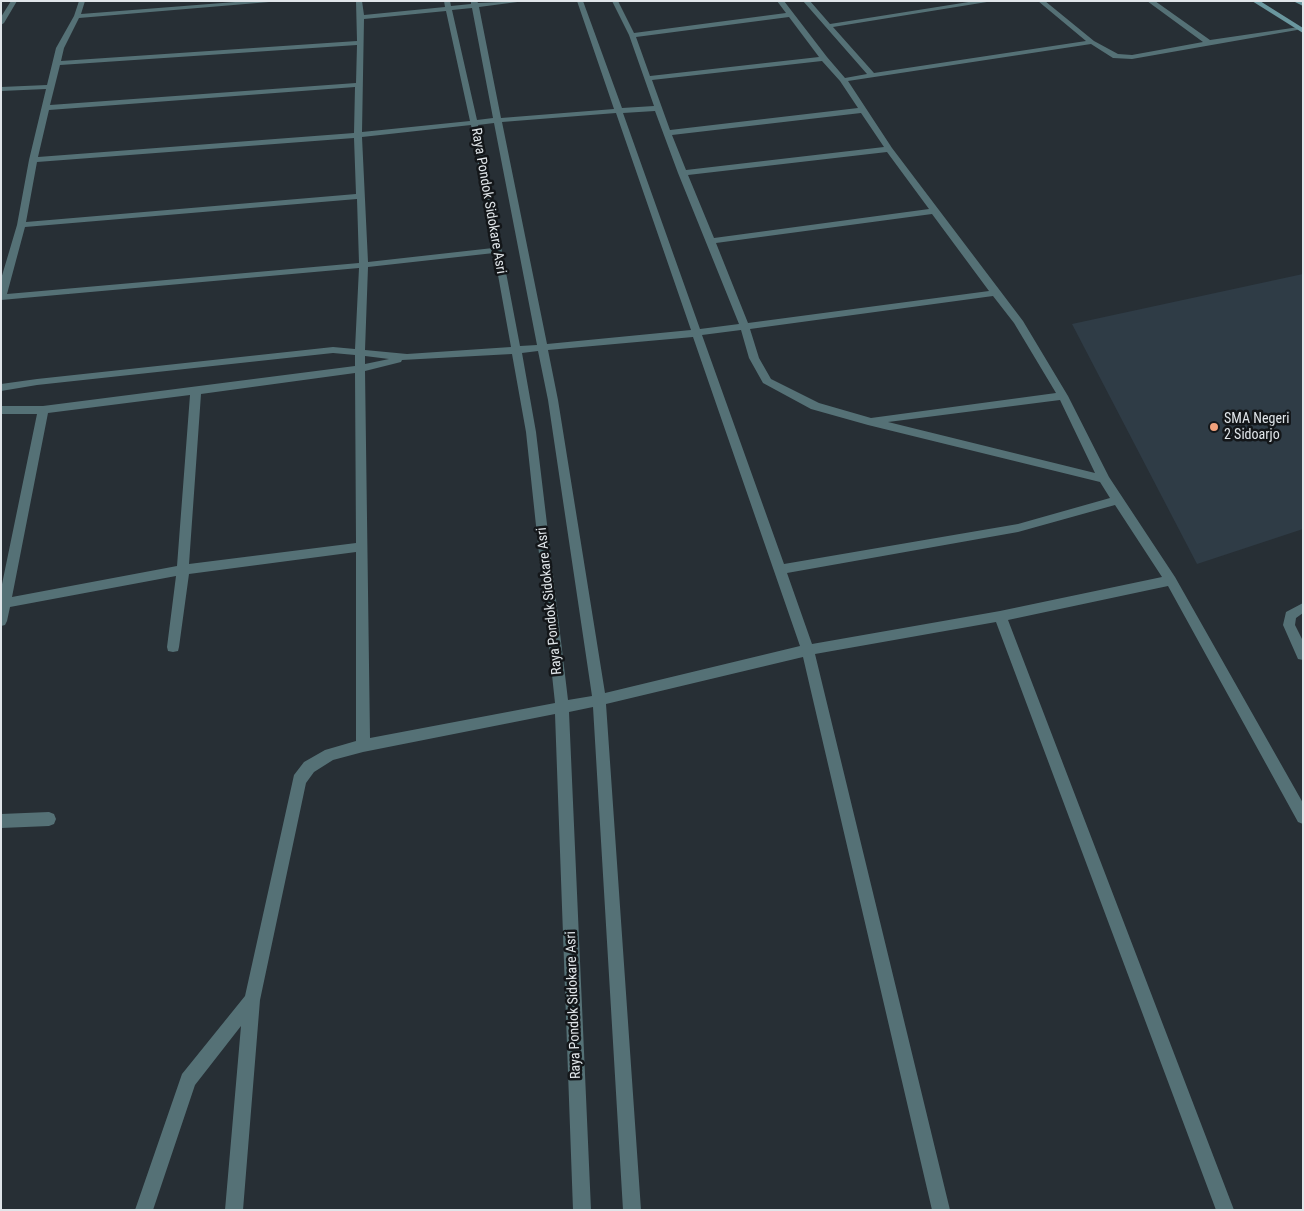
<!DOCTYPE html>
<style>
body{margin:0}
#map{position:relative;width:1304px;height:1211px;overflow:hidden;background:#272f35;font-family:"Roboto Condensed",sans-serif}
canvas{display:block}
.frame{position:absolute;inset:0;border:2px solid #e0e5e9;pointer-events:none}
</style>
<div id="map">
<canvas width="1304" height="1211"></canvas>
<div class="frame"></div>
</div>
<script>
const c = document.querySelector('canvas').getContext('2d');
c.lineJoin = 'round';
function fill(path, color) { c.fillStyle = color; c.fill(path, 'evenodd'); }
const shape = rows => new Path2D(rows.map(r => 'M' + r).join(''));
function trace(path, color, width, dash) { c.strokeStyle = color; c.lineWidth = width; c.lineCap = dash ? 'butt' : 'round'; c.setLineDash(dash || []); c.stroke(path); }
function write(font, color, halo, rows, align = 'center') {
  c.font = font + ' "Roboto Condensed",sans-serif'; c.lineWidth = 5; c.setLineDash([]); c.textBaseline = 'middle'; c.strokeStyle = halo; c.fillStyle = color; for (const [text, x, y, turn = 0] of rows) {
    c.save(); c.translate(x, y); c.rotate((+turn || 0) * Math.PI / 180); c.textAlign = isNaN(turn) ? turn : align; if (halo) c.strokeText(text, 0, 0); c.fillText(text, 0, 0); c.restore();
  }
}
const built = shape([
 [1303,274,1303,529,1197,564,1072,324]
]);
const street = shape([
 [11,1,17,1,4,23,1,25,1,17,11,1],
 [79,1,85,1,81,14,248,1,281,1,79,18,64,48,61,61,357,41,356,1,362,1,364,15,445,7,444,1,450,1,451,6,471,4,471,1,477,1,478,3,525,1,479,7,501,118,614,109,577,1,583,1,622,108,654,106,629,35,612,1,618,1,634,33,786,13,777,1,784,1,827,57,845,78,867,74,803,1,810,1,830,24,975,1,993,1,833,27,874,73,1086,41,1038,1,1045,1,1094,41,1118,54,1132,55,1203,42,1147,1,1155,1,1210,40,1299,27,1300,28,1297,30,1132,59,1113,58,1091,44,848,81,892,148,1023,321,1068,396,1109,477,1175,577,1303,803,1303,824,1298,822,1168,586,1008,620,1234,1210,1216,1210,996,622,815,654,950,1210,932,1210,803,657,606,704,641,1210,623,1210,593,707,569,712,591,1210,573,1210,555,714,363,752,333,760,314,772,306,783,260,1000,243,1210,225,1210,241,1026,195,1085,153,1210,135,1210,182,1074,245,996,294,775,304,762,325,750,356,741,356,552,189,574,179,647,178,651,173,652,168,651,167,647,176,576,10,607,7,621,5,625,1,626,1,589,37,414,1,414,1,406,43,406,355,366,355,355,333,353,37,385,1,391,1,384,37,379,333,347,355,349,359,268,1,300,1,279,17,225,29,160,46,89,1,91,1,87,47,85,56,48,74,16,79,1],
 [472,8,493,118,477,120,452,10,472,8],
 [446,11,470,121,362,132,364,19,446,11],
 [789,17,819,57,650,76,636,37,789,17],
 [357,45,356,83,50,105,60,65,357,45],
 [822,61,840,81,858,108,670,130,652,80,822,61],
 [355,87,354,133,38,157,49,110,355,87],
 [655,111,678,173,739,324,700,329,623,113,655,111],
 [616,113,691,330,547,344,502,122,616,113],
 [861,113,884,147,686,170,672,135,861,113],
 [494,123,537,345,520,346,478,125,494,123],
 [471,125,493,248,368,262,362,137,471,125],
 [354,138,356,194,26,222,37,162,354,138],
 [887,152,929,209,714,238,688,175,887,152],
 [357,199,359,263,7,294,25,227,357,199],
 [932,214,989,291,748,323,716,243,932,214],
 [494,253,511,347,407,354,365,350,368,267,494,253],
 [993,296,1014,323,1056,393,871,418,819,403,771,379,759,358,750,329,993,296],
 [741,330,749,358,763,383,811,409,868,425,1100,482,1110,498,1018,524,784,564,702,335,741,330],
 [693,337,800,646,605,693,558,400,548,350,693,337],
 [538,351,548,400,592,696,568,700,536,432,522,353,538,351],
 [512,354,526,432,555,703,370,738,365,371,401,362,402,360,512,354],
 [365,356,389,359,365,364,365,356],
 [355,373,356,543,189,564,201,394,355,373],
 [190,395,177,566,12,597,48,413,190,395],
 [1060,400,1095,473,888,422,1060,400],
 [1115,505,1162,577,1000,611,812,644,787,573,1018,532,1115,505],
 [1303,603,1303,613,1296,618,1295,625,1303,641,1303,660,1298,659,1283,625,1286,612,1303,603],
 [49,812,54,814,56,819,54,824,49,826,1,828,1,814,49,812]
]);
const secondary = shape([
 [1252,1,1260,1,1303,28,1303,33,1252,1],
 [1294,1,1303,1,1303,6,1295,2,1294,1]
]);
const markers = [
 [1214,427,5,"#f1a17c"]
];
const streetNames = [
 ["Raya Pondok Sidokare Asri",488,201,80],
 ["Raya Pondok Sidokare Asri",550,601,-96],
 ["Raya Pondok Sidokare Asri",574,1005,-92]
];
const poiNames = [
 ["SMA Negeri",1224,419],
 ["2 Sidoarjo",1224,435]
];
fill(built, '#2f3c46');
fill(street, '#557176');
fill(secondary, '#6a979f');
for (const [x, y, r, color] of markers) { const dot = new Path2D(); dot.arc(x, y, r, 0, 2 * Math.PI); c.fillStyle = color; c.fill(dot); trace(dot, '#131619', 2); }
write('14px', '#e0e5e9', '#131619', streetNames);
write('14px', '#e0e5e9', '#131619', poiNames, 'left');
</script>
